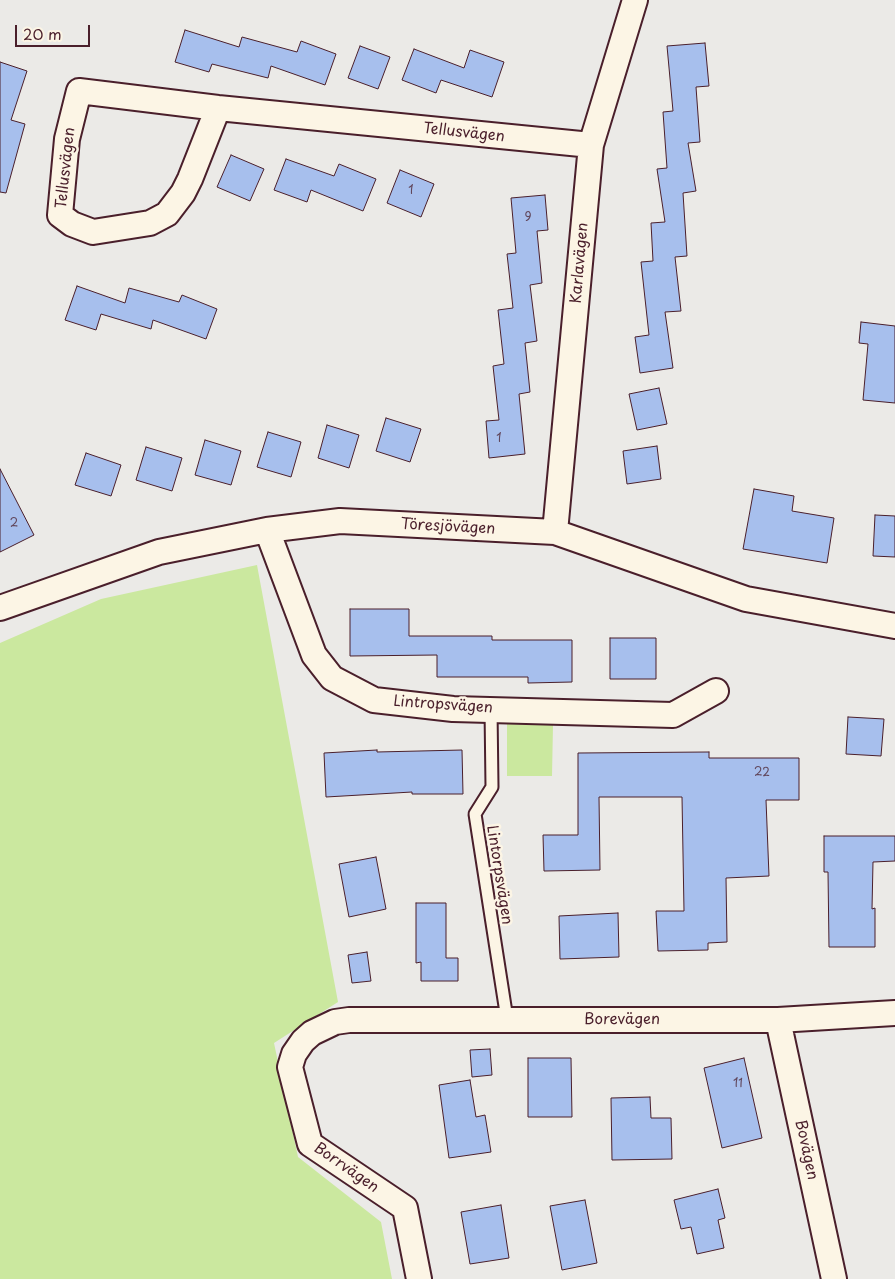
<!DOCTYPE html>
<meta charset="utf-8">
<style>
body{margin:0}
#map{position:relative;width:895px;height:1279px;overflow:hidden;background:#ebeae7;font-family:"Playpen Sans",sans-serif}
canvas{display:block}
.scale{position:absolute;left:15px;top:25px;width:75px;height:22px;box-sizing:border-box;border:2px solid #4a1f2b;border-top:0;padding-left:6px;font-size:15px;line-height:18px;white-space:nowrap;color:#4a1f2b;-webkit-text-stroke:4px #fcf5e5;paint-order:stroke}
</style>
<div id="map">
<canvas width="895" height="1279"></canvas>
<div class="scale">20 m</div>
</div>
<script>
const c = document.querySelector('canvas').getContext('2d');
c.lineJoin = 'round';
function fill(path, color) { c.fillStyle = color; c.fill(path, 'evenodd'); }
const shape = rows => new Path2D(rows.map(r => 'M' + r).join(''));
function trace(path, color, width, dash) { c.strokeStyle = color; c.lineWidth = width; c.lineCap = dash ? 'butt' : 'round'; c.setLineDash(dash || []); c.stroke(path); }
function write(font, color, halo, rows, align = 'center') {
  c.font = font + ' "Playpen Sans",sans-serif'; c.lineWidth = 5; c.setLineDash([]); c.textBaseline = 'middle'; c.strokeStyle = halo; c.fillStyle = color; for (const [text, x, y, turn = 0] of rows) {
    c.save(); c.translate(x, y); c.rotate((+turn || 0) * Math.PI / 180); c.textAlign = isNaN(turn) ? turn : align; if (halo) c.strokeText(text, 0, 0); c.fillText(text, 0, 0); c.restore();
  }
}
const green = shape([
 [257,565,338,1002,274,1043,298,1157,381,1222,392,1279,0,1279,0,643,101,599],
 [507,724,553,725,552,776,507,776]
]);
const building = shape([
 [185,30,239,47,242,37,297,52,301,41,336,54,325,85,271,66,268,78,212,64,209,72,175,62,185,30],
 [705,43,709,86,696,87,700,142,688,143,696,191,683,193,687,256,675,257,681,311,665,312,673,368,640,373,635,337,649,335,641,262,653,261,651,223,665,222,657,169,667,168,663,112,673,111,667,46,705,43],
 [360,46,390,57,378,89,348,78,360,46],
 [414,49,464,68,470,50,504,62,492,97,441,80,436,93,402,80,414,49],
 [0,62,27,71,11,120,25,124,6,193,0,192,0,62],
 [231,155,264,169,250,201,217,187,231,155],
 [286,159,334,176,339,164,376,179,363,211,311,190,307,202,274,190,286,159],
 [400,170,434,184,421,217,387,203,400,170],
 [545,195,548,230,537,231,542,283,530,285,537,341,525,343,530,392,519,394,525,454,489,458,486,421,499,420,493,366,504,364,498,310,513,308,507,254,516,253,511,198,545,195],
 [77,286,125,303,129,288,179,302,182,295,217,309,206,339,153,320,151,329,101,314,96,330,65,320,77,286],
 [861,322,895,326,895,403,863,400,868,344,859,343,861,322],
 [659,388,667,424,637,430,629,394,659,388],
 [386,418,421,429,410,462,376,451,386,418],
 [327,425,359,435,349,468,318,458,327,425],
 [268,432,301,442,291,477,257,467,268,432],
 [205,440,241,451,231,485,195,475,205,440],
 [657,446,661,479,627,484,623,451,657,446],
 [146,447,182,458,172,491,136,480,146,447],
 [86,453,121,465,111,496,75,485,86,453],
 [0,469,34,535,0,552,0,469],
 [754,489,794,496,792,511,834,518,827,563,743,549,754,489],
 [875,515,895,516,895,557,873,556,875,515],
 [350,609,409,609,409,636,492,636,492,640,572,640,572,682,528,683,528,677,437,677,437,655,350,656,350,609],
 [610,638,656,638,656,679,610,679,610,638],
 [848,717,884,719,881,756,846,754,848,717],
 [377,750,377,752,462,750,463,794,412,794,412,792,326,797,324,753,377,750],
 [709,752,709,758,799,758,799,800,766,800,769,876,726,878,727,942,708,943,708,950,658,951,656,911,684,911,682,797,599,797,600,870,544,871,543,835,578,835,578,753,709,752],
 [824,836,895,836,895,861,873,862,872,909,875,908,875,947,829,947,828,872,824,872,824,836],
 [376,857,386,909,349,917,339,864,376,857],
 [416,903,446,903,446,958,458,958,458,981,421,981,421,962,416,963,416,903],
 [618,913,619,957,560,959,559,916,618,913],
 [367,952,371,981,352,983,348,955,367,952],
 [490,1049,492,1075,472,1077,470,1050,490,1049],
 [528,1058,571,1058,572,1117,528,1117,528,1058],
 [744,1058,762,1138,722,1148,704,1068,744,1058],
 [470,1080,476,1117,485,1115,491,1152,449,1158,439,1085,470,1080],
 [650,1097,651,1118,671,1118,672,1159,612,1160,611,1098,650,1097],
 [718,1189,725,1218,718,1220,724,1248,697,1254,691,1227,681,1229,674,1200,718,1189],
 [585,1200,597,1263,562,1270,550,1206,585,1200],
 [501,1205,509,1258,470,1264,461,1212,501,1205]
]);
const lane = shape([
 [491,709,492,787,475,814,507,1019]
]);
const street = shape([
 [218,108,190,179,183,193,167,214,150,223,93,232,72,224,60,215,67,139,79,91,218,108,591,145],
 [267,530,314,655,332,678,374,700,453,709,673,715,716,691],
 [555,532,591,145,635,0],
 [0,608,159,552,267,530,340,521,555,532,746,599,895,626],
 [778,1020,834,1279],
 [419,1279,405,1208,310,1144,290,1067,294,1054,303,1041,312,1033,335,1022,349,1020,778,1020,895,1013]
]);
const numberNames = [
 ["1",411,191],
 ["9",528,218],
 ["1",499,439],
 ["2",14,524],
 ["22",762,773],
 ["11",738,1084]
];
const streetNames = [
 ["Tellusvägen",464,133,6],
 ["Tellusvägen",66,168,-84],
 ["Karlavägen",580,263,-85],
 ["Töresjövägen",448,527,3],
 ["Lintropsvägen",443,705,4],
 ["Lintorpsvägen",499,875,81],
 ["Borevägen",622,1020],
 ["Bovägen",806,1150,78],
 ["Borrvägen",346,1168,35]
];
fill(green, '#cbe89f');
fill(building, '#a7bfed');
trace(building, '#4a1f2b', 1);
trace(lane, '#4a1f2b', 15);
trace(street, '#4a1f2b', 28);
trace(lane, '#fcf5e5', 11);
trace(street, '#fcf5e5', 24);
write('12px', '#61475c', null, numberNames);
write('15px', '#4a1f2b', '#fcf5e5', streetNames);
</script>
